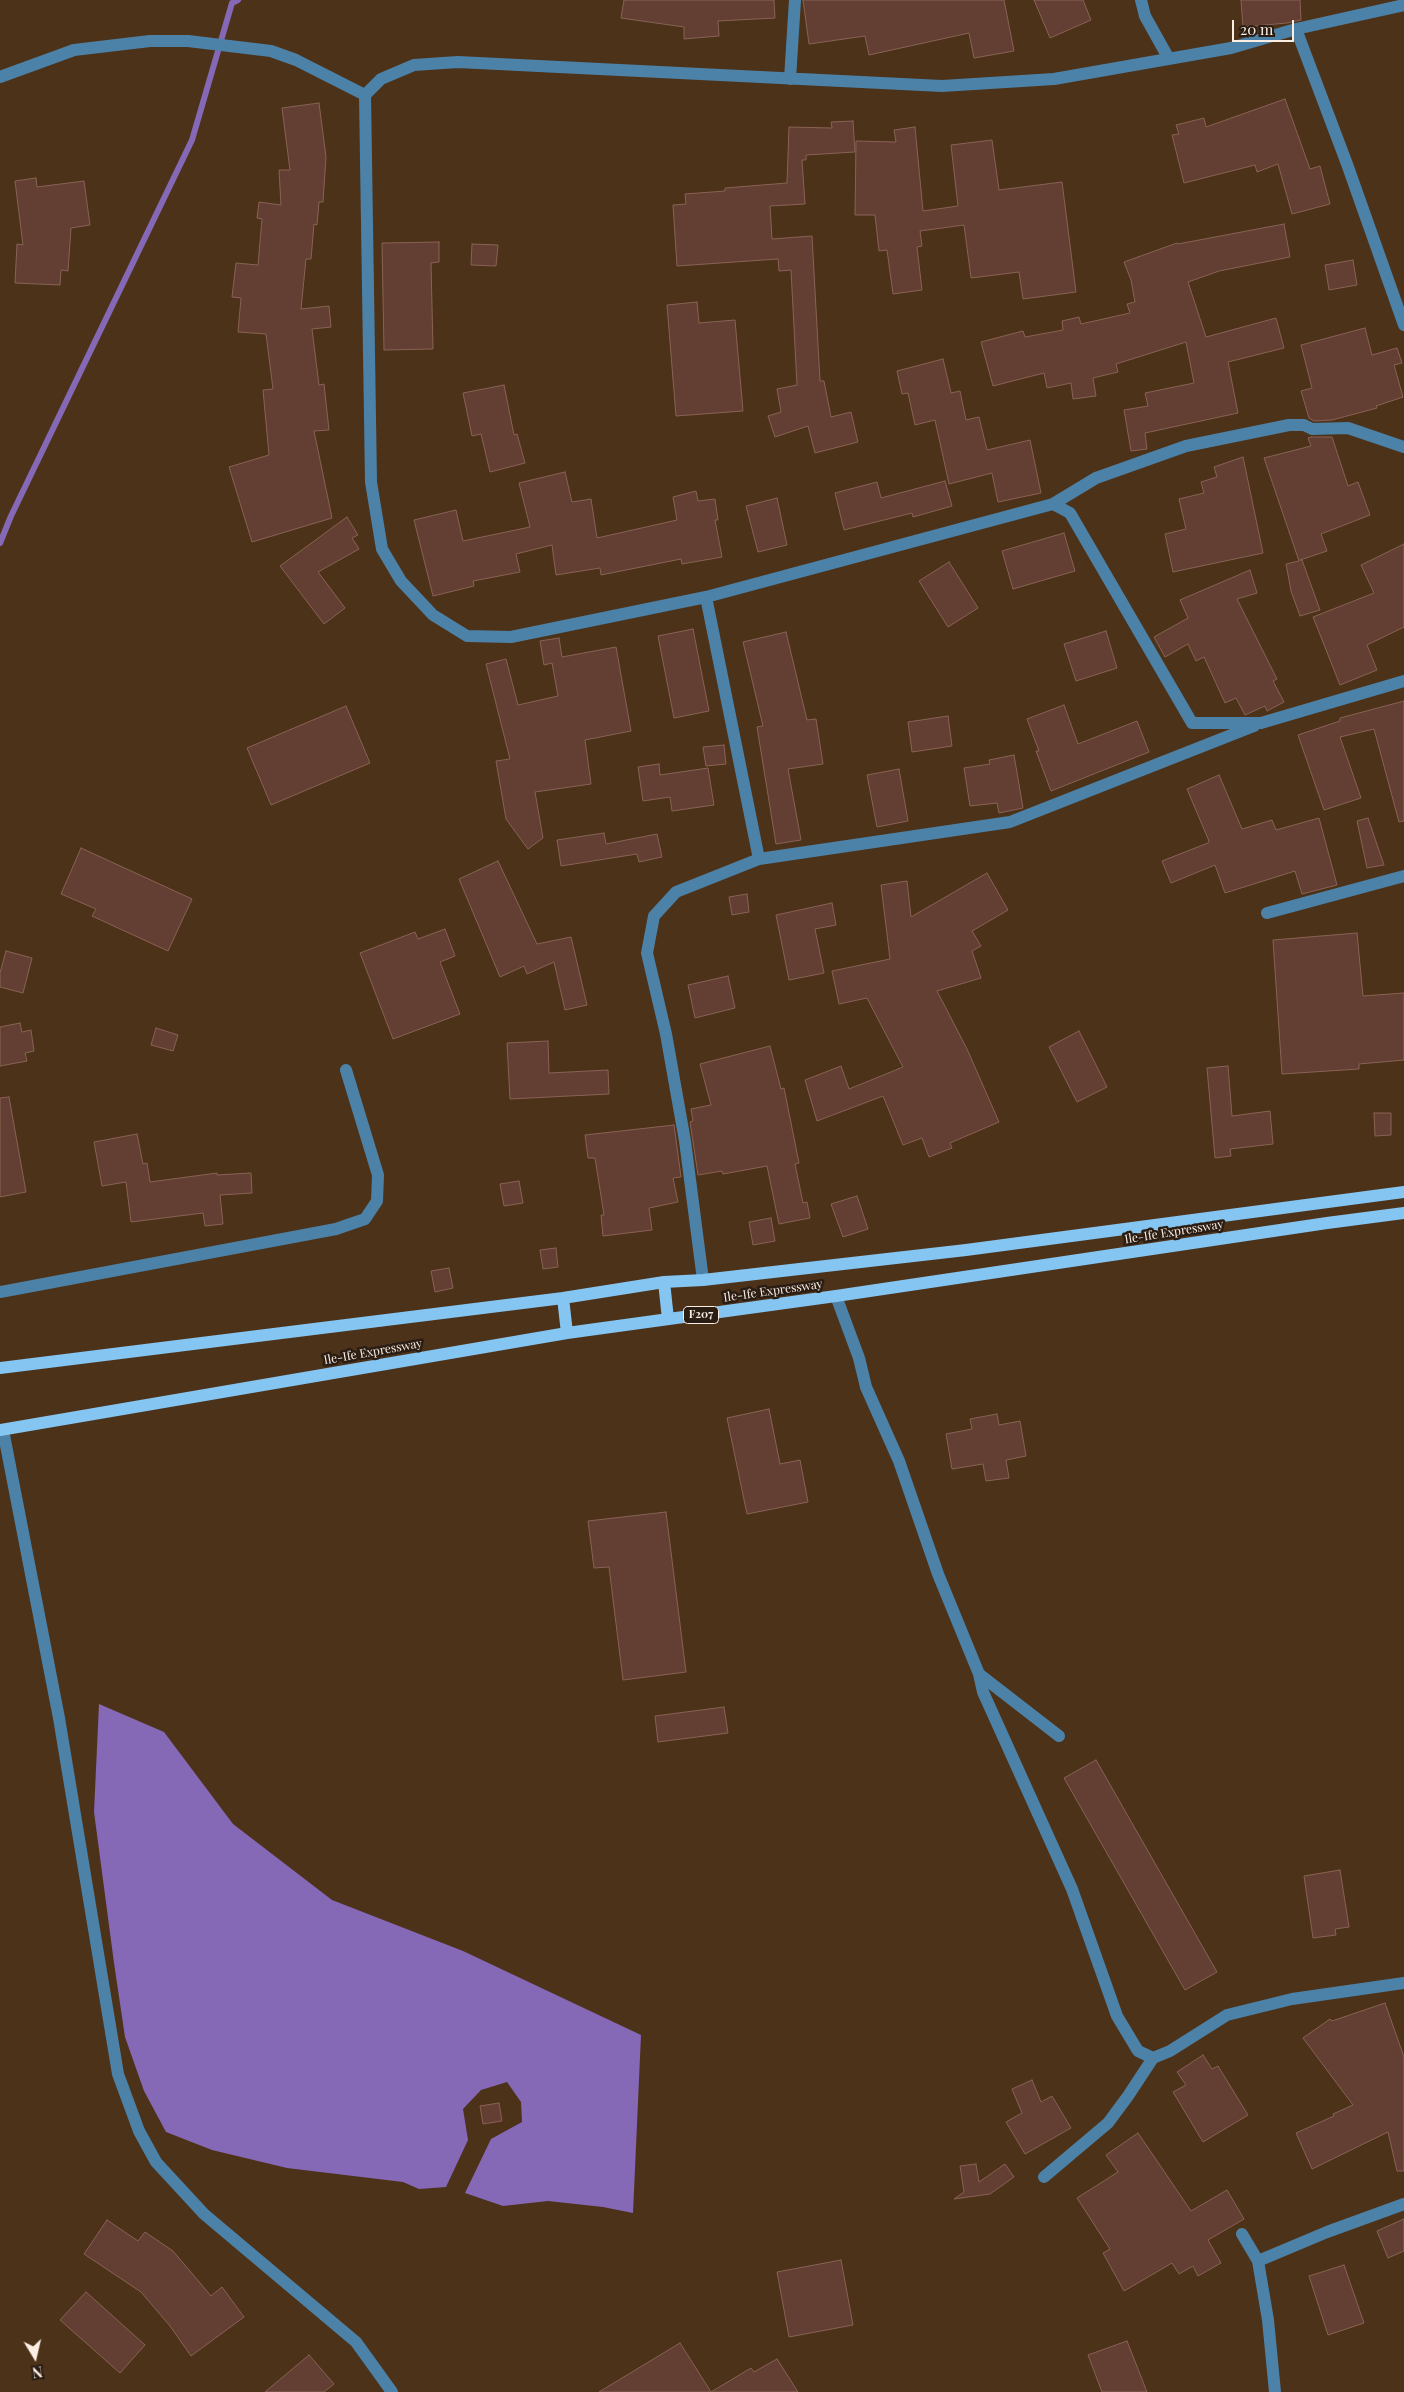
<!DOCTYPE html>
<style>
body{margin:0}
#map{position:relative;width:1404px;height:2392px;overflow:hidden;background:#4d321a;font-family:"Playfair Display",serif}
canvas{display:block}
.north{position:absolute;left:10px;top:2332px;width:50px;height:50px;-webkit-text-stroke:4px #2a1d13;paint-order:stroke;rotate:171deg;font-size:14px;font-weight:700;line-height:20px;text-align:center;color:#fceee3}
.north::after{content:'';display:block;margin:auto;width:18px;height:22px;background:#fceee3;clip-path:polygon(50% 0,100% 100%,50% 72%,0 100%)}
.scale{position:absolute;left:1232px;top:20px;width:62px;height:22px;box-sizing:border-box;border:2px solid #fceee3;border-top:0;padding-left:6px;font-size:15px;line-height:18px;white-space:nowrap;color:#fceee3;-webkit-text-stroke:4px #2a1d13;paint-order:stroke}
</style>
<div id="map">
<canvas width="1404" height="2392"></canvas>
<div class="north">N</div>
<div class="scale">20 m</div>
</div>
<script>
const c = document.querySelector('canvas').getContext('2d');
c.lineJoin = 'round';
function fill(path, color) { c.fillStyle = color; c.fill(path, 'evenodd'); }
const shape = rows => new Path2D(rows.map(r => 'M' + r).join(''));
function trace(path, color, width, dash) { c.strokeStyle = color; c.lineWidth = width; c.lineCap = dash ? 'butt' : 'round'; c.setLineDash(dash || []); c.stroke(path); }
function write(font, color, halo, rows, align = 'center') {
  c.font = font + ' "Playfair Display",serif'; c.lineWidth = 5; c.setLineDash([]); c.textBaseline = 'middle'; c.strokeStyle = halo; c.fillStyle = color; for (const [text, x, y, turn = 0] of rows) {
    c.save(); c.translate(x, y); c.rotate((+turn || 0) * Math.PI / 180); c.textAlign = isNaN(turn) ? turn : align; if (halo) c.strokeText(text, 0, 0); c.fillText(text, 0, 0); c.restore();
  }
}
const water = shape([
 [99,1704,164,1732,233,1824,332,1900,463,1951,641,2035,633,2213,603,2207,548,2201,503,2206,465,2193,491,2139,522,2122,521,2102,507,2082,481,2090,463,2109,468,2140,446,2187,419,2189,403,2182,287,2168,212,2150,166,2132,144,2091,125,2037,114,1963,94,1812]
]);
const stream = shape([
 [0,543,11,516,192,140,232,3,238,0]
]);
const building = shape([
 [624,0,774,0,775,18,718,21,719,36,684,39,684,27,621,18,624,0],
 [803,0,1004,0,1014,51,974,58,969,33,869,55,865,36,809,44,803,0],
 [1034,0,1083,0,1091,20,1050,38,1034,0],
 [1241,0,1300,0,1301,20,1287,23,1243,27,1241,0],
 [1285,99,1310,169,1320,166,1330,204,1292,214,1278,164,1257,172,1255,165,1184,183,1172,135,1179,134,1176,125,1204,118,1206,127,1285,99],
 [319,103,326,157,323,202,319,202,317,225,314,224,311,259,306,259,301,309,329,306,331,327,312,329,319,385,324,384,329,430,314,431,332,518,252,542,229,467,269,455,263,390,273,389,266,334,238,332,241,298,232,297,236,263,258,265,262,219,257,218,259,202,281,205,279,170,290,170,282,108,319,103],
 [853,121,855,152,806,155,806,160,802,160,805,204,770,206,772,239,812,236,820,381,824,381,831,417,851,412,858,442,815,453,808,426,775,437,768,416,781,412,777,389,797,385,791,270,779,271,778,259,677,266,673,205,686,204,685,194,725,191,725,188,787,183,789,127,832,128,831,122,853,121],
 [915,127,923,211,958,206,951,145,992,140,999,190,1062,182,1076,292,1023,299,1019,272,971,278,964,225,920,231,922,246,917,247,922,290,893,294,887,250,879,251,875,215,855,215,856,141,896,142,894,130,915,127],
 [36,178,37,187,84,181,90,225,71,228,68,271,61,270,60,285,15,283,17,244,23,245,15,181,36,178],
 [1284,224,1290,257,1219,271,1188,282,1206,337,1276,318,1284,348,1228,362,1238,413,1145,433,1147,449,1131,451,1124,410,1148,406,1145,393,1194,383,1186,342,1116,364,1118,372,1093,378,1096,396,1073,399,1071,383,1047,388,1044,373,993,386,981,342,1023,331,1025,337,1063,330,1062,321,1079,317,1081,324,1130,313,1127,304,1135,302,1131,280,1124,262,1177,243,1178,244,1284,224],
 [439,242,439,262,431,263,433,349,384,350,382,243,439,242],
 [472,244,498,245,496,266,471,265,472,244],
 [1353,260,1357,285,1329,290,1325,265,1353,260],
 [697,302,699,323,735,320,743,411,676,416,667,305,697,302],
 [1365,328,1372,355,1397,348,1402,363,1394,365,1403,397,1376,406,1377,408,1332,420,1314,421,1309,418,1301,391,1312,388,1301,345,1365,328],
 [943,359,951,393,960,391,966,420,979,417,987,450,1030,440,1041,493,998,502,992,473,949,484,935,420,915,425,908,393,902,394,897,371,943,359],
 [504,385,514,435,517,434,525,463,490,472,481,434,472,436,463,393,504,385],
 [1311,437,1332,437,1348,486,1358,482,1370,515,1321,534,1327,551,1300,560,1302,560,1320,610,1300,616,1291,591,1286,564,1299,561,1264,458,1311,446,1308,438,1311,437],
 [1243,457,1263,553,1173,572,1165,534,1186,529,1179,499,1204,493,1201,482,1217,477,1214,467,1243,457],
 [565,472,572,502,591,499,597,538,677,520,673,497,696,491,698,501,715,499,718,520,715,520,722,557,682,564,681,559,601,575,600,568,556,575,552,545,516,554,520,572,473,581,474,586,433,596,414,520,456,510,463,541,530,527,519,483,565,472],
 [945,481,952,506,913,517,912,513,844,530,835,493,877,482,881,498,945,481],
 [777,498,787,545,758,552,746,506,777,498],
 [347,517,358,535,352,538,359,549,318,572,345,608,324,624,280,566,347,517],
 [1064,533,1075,571,1013,589,1002,551,1064,533],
 [1404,544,1404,627,1367,645,1377,670,1340,685,1313,617,1374,593,1361,565,1404,544],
 [949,562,978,608,948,627,919,581,949,562],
 [1250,570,1257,593,1237,599,1277,679,1273,681,1284,702,1267,711,1265,706,1245,715,1236,698,1225,703,1204,657,1196,661,1188,644,1165,657,1154,637,1188,618,1180,600,1250,570],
 [693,629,709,711,674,718,658,636,693,629],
 [1106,631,1117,668,1076,681,1064,644,1106,631],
 [786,632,807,720,816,719,823,764,788,769,801,840,776,844,757,727,763,726,743,642,786,632],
 [559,638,562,657,616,647,631,731,585,740,591,784,535,792,543,838,528,849,506,819,496,761,510,759,486,664,506,659,518,705,558,696,552,663,544,665,540,641,559,638],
 [1404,701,1404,821,1399,822,1374,729,1340,737,1361,798,1324,810,1298,735,1340,721,1340,718,1404,701],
 [1064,705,1078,744,1137,721,1149,752,1051,791,1036,751,1039,751,1027,719,1064,705],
 [346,706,370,763,271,805,247,748,346,706],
 [948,716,952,746,912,752,908,722,948,716],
 [724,745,726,764,706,766,703,747,724,745],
 [1014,755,1023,808,999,813,997,803,970,806,964,768,990,764,989,760,1014,755],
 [659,764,660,775,708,768,714,805,672,811,670,797,643,801,638,767,659,764],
 [899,769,908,821,877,827,867,775,899,769],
 [1219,775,1242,829,1272,820,1276,830,1319,818,1337,885,1302,894,1295,871,1225,893,1215,865,1171,883,1162,861,1208,843,1209,841,1187,789,1219,775],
 [1368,818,1384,865,1367,868,1357,821,1368,818],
 [604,833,606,844,657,834,662,857,639,862,637,854,561,866,557,840,604,833],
 [81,848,192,899,168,951,92,916,96,909,61,894,81,848],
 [498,861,537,944,571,937,587,1005,565,1010,554,962,527,974,524,966,500,977,459,879,498,861],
 [987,873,1008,910,972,931,981,946,972,951,981,978,937,991,967,1049,999,1122,950,1143,952,1148,929,1157,922,1138,903,1145,883,1096,817,1121,805,1080,841,1066,849,1089,903,1067,867,998,839,1004,832,971,890,959,881,885,907,881,911,917,987,873],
 [747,894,749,912,732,915,729,897,747,894],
 [832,903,836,925,815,929,824,973,789,980,776,915,832,903],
 [445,929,455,956,440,962,460,1014,393,1039,360,953,415,932,418,939,445,929],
 [1357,933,1363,996,1404,993,1404,1060,1359,1064,1359,1069,1282,1074,1273,940,1357,933],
 [6,951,32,958,23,993,0,987,0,973,6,951],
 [728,976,735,1008,695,1018,688,985,728,976],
 [20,1023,22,1032,31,1030,34,1051,25,1053,27,1061,0,1066,0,1027,20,1023],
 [156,1028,178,1035,173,1051,151,1045,156,1028],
 [1079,1031,1107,1087,1077,1102,1049,1047,1079,1031],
 [548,1041,549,1073,608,1070,609,1094,510,1099,507,1043,548,1041],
 [770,1046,781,1089,784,1088,799,1163,795,1164,803,1203,807,1202,810,1218,779,1224,767,1166,723,1174,722,1171,698,1175,690,1122,693,1121,691,1109,711,1105,700,1064,770,1046],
 [1228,1066,1232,1116,1270,1111,1273,1144,1230,1149,1231,1156,1215,1158,1207,1068,1228,1066],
 [9,1097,26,1192,0,1197,0,1098,9,1097],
 [1374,1113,1391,1113,1391,1135,1375,1136,1374,1113],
 [674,1125,681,1177,673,1178,678,1202,649,1208,652,1230,603,1236,601,1215,604,1215,595,1158,588,1158,585,1135,674,1125],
 [137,1134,143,1164,147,1163,150,1182,217,1173,217,1175,251,1173,252,1193,220,1195,223,1224,205,1226,203,1213,131,1222,126,1182,102,1186,94,1142,137,1134],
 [519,1181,523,1203,504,1206,500,1184,519,1181],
 [857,1196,868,1229,843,1237,831,1204,857,1196],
 [771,1218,775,1241,753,1245,749,1222,771,1218],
 [556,1248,558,1267,543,1269,540,1250,556,1248],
 [449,1268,453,1288,435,1292,431,1271,449,1268],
 [769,1409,780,1464,800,1460,808,1502,747,1514,727,1418,769,1409],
 [997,1414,999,1425,1020,1421,1026,1456,1006,1460,1009,1478,986,1481,983,1464,952,1469,946,1434,972,1429,970,1419,997,1414],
 [666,1512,686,1672,623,1680,609,1567,594,1568,588,1521,666,1512],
 [724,1707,728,1733,658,1742,655,1716,724,1707],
 [1096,1760,1217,1972,1185,1990,1064,1778,1096,1760],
 [1340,1870,1349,1927,1335,1929,1336,1935,1313,1938,1304,1876,1340,1870],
 [1385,2003,1404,2057,1404,2171,1397,2171,1388,2132,1312,2169,1296,2133,1334,2116,1333,2114,1353,2105,1303,2038,1330,2019,1332,2021,1385,2003],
 [1203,2055,1212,2069,1218,2066,1248,2115,1203,2142,1173,2092,1186,2085,1177,2072,1203,2055],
 [1032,2080,1041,2102,1052,2096,1071,2128,1025,2154,1006,2122,1022,2113,1012,2089,1032,2080],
 [499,2103,502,2121,483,2124,480,2106,499,2103],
 [1138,2133,1191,2211,1227,2190,1244,2219,1208,2240,1221,2263,1198,2276,1193,2266,1179,2274,1172,2263,1124,2291,1103,2253,1110,2249,1077,2198,1118,2172,1106,2155,1138,2133],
 [976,2164,979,2182,1005,2164,1014,2177,990,2194,954,2199,964,2192,960,2166,976,2164],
 [1404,2219,1404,2251,1388,2258,1377,2231,1404,2219],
 [107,2220,138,2241,145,2232,173,2251,211,2296,222,2287,244,2317,191,2356,170,2326,141,2292,84,2254,107,2220],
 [841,2260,853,2325,789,2337,777,2272,841,2260],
 [1344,2265,1364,2323,1328,2335,1309,2276,1344,2265],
 [86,2292,145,2345,120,2373,60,2320,86,2292],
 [1127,2341,1147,2392,1102,2392,1088,2355,1127,2341],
 [680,2343,711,2392,599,2392,680,2343],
 [309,2355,334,2384,324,2392,265,2392,309,2355],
 [777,2359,798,2392,711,2392,751,2368,754,2372,777,2359]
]);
const minor = shape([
 [1141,0,1145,16,1169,59],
 [1296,29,1347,164,1404,325],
 [0,77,74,50,150,41,188,41,271,51,296,60,365,95,381,79,414,65,458,62,942,86,1054,79,1231,48,1296,29,1404,5],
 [790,79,795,0],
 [365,95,371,482,382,549,401,581,433,615,467,636,511,637,706,597,1053,504,1070,513,1192,723,1261,723,1404,681],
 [1053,504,1096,478,1186,446,1289,425,1304,425,1312,429,1348,428,1404,447],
 [759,859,1010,822,1254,726],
 [1267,913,1404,876],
 [703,1280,685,1141,666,1034,647,953,654,916,676,892,759,859,706,597],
 [0,1292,336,1229,365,1219,377,1201,378,1175,346,1070],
 [836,1296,859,1358,866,1387,899,1461,938,1574,979,1674,1059,1736],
 [3,1430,59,1718,118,2074,139,2131,156,2162,204,2214,356,2342,392,2392],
 [979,1674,983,1692,1072,1889,1117,2016,1138,2051,1153,2058,1170,2051,1227,2015,1292,1999,1404,1983],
 [1044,2177,1108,2123,1128,2096,1153,2058],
 [1242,2234,1258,2261,1268,2320,1275,2392],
 [1258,2261,1327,2232,1404,2204]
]);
const major = shape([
 [664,1282,668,1319],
 [563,1298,567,1333],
 [0,1368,563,1298,664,1282,703,1280,966,1250,1404,1192],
 [0,1430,567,1333,836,1296,1327,1223,1404,1213]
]);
const shields = [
 [701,1315,35]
];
const shieldNames = [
 ["F207",701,1315]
];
const streetNames = [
 ["Ile-Ife Expressway",1174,1232,-9],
 ["Ile-Ife Expressway",773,1291,-8],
 ["Ile-Ife Expressway",373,1352,-10]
];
fill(water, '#8568b6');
trace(stream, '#8568b6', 6);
fill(building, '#633f33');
trace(building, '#886255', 1);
trace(minor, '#4c82a7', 12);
trace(major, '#85c5f2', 12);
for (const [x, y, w] of shields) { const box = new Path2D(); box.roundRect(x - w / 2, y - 8.5, w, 17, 4); c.fillStyle = '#2a1d13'; c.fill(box); trace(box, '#fceee3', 1); }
write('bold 11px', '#fceee3', null, shieldNames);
write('12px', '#fceee3', '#2a1d13', streetNames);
</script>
